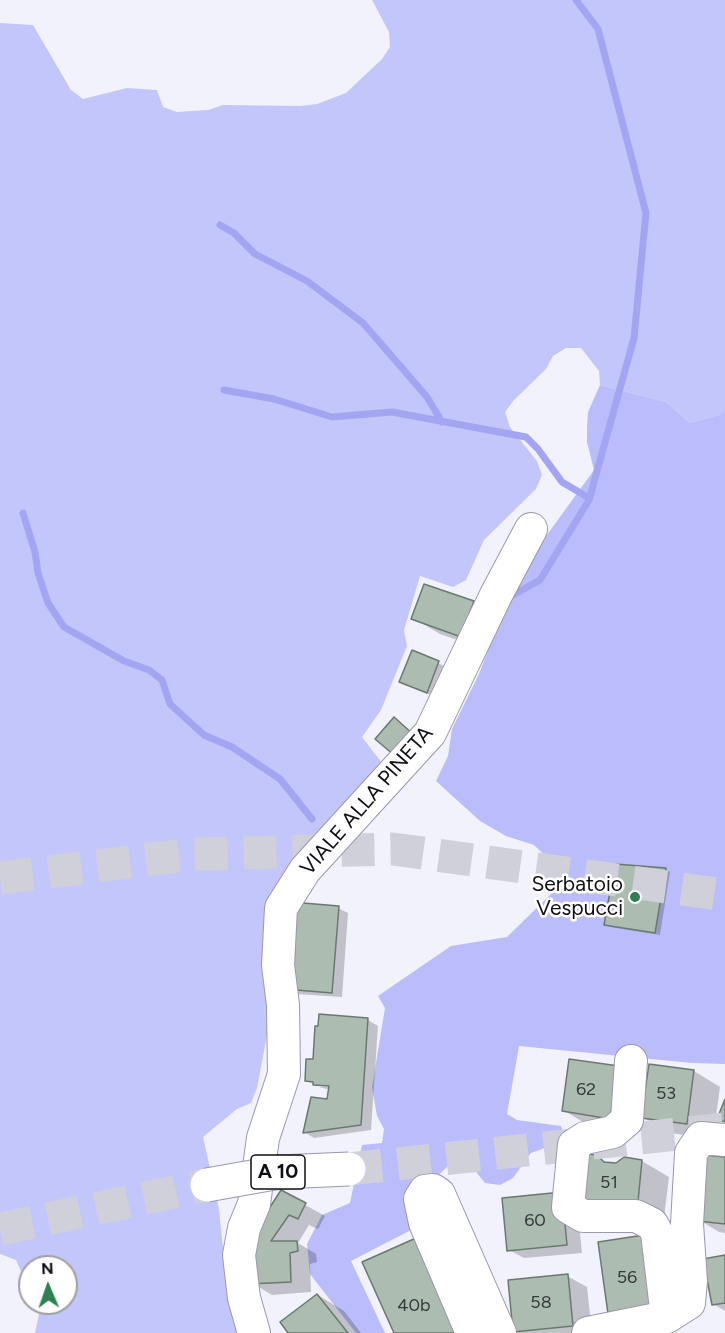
<!DOCTYPE html>
<style>
body{margin:0}
#map{position:relative;width:725px;height:1333px;overflow:hidden;background:#f1f2fc;font-family:Figtree,sans-serif}
canvas{display:block}
.north{position:absolute;left:18px;top:1255px;width:60px;height:60px;box-sizing:border-box;background:#fff;border:2px solid #9f9fa1;border-radius:50%;rotate:358deg;font-size:16px;font-weight:700;line-height:24px;text-align:center;color:#0e0e14}
.north::after{content:'';display:block;margin:auto;width:21px;height:27px;background:#2f7f50;clip-path:polygon(50% 0,100% 100%,50% 72%,0 100%)}
</style>
<div id="map">
<canvas width="725" height="1333"></canvas>
<div class="north">N</div>
</div>
<script>
const c = document.querySelector('canvas').getContext('2d');
c.lineJoin = 'round';
function fill(path, color) { c.fillStyle = color; c.fill(path, 'evenodd'); }
const shape = rows => new Path2D(rows.map(r => 'M' + r).join(''));
function trace(path, color, width, dash) { c.strokeStyle = color; c.lineWidth = width; c.lineCap = dash ? 'butt' : 'round'; c.setLineDash(dash || []); c.stroke(path); }
function write(font, color, halo, rows, align = 'center') {
  c.font = font + ' Figtree,sans-serif'; c.lineWidth = 5; c.setLineDash([]); c.textBaseline = 'middle'; c.strokeStyle = halo; c.fillStyle = color; for (const [text, x, y, turn = 0] of rows) {
    c.save(); c.translate(x, y); c.rotate((+turn || 0) * Math.PI / 180); c.textAlign = isNaN(turn) ? turn : align; if (halo) c.strokeText(text, 0, 0); c.fillText(text, 0, 0); c.restore();
  }
}
const green = shape([
 [372,0,725,0,725,411,719,415,690,423,666,402,600,385,599,371,581,348,566,348,553,356,546,369,514,400,505,412,510,427,537,461,542,475,536,489,484,540,466,580,453,587,420,576,404,630,407,646,381,710,362,737,382,763,283,875,268,1030,257,1088,251,1103,237,1109,203,1137,219,1209,225,1268,239,1333,35,1333,39,1314,35,1303,66,1303,66,1267,30,1267,30,1292,16,1260,0,1254,0,23,33,25,71,90,83,99,127,88,157,90,163,107,177,112,208,110,223,105,301,106,317,104,346,93,382,59,390,47,389,32]
]);
const forest = shape([
 [600,385,666,402,690,423,719,415,725,411,725,1064,692,1063,519,1046,507,1114,517,1120,561,1126,567,1140,531,1153,513,1178,500,1185,485,1183,476,1172,448,1166,413,1200,413,1229,351,1261,385,1333,356,1333,310,1274,307,1244,322,1215,350,1203,362,1145,382,1143,384,1129,377,1116,372,1087,385,1008,378,996,451,946,507,937,550,895,556,866,534,845,506,836,480,821,436,781,448,756,452,729,479,674,507,601,544,539,594,470,587,442,587,427,588,412]
]);
const shadow = shape([
 [473,603,500,618,488,651,440,634,413,618],
 [413,652,449,668,437,698,401,682],
 [616,866,666,870,670,872,660,935,611,927,606,925],
 [338,908,348,913,342,997,296,994,286,988],
 [368,1020,378,1026,371,1130,314,1138,304,1132,329,1101,330,1090,319,1087,336,1087,336,1084,314,1083,317,1086,307,1080,314,1061],
 [618,1068,630,1129,583,1122,563,1110],
 [694,1071,720,1087,713,1139,670,1133,643,1117],
 [596,1156,609,1164,617,1165,642,1161,669,1177,663,1226,577,1204,582,1253,524,1258,509,1250],
 [725,1159,725,1233,719,1232,699,1220],
 [282,1192,325,1216,318,1229,309,1225,298,1243,316,1254,317,1262,310,1264,311,1292,272,1295,252,1283],
 [725,1256,725,1311,713,1304],
 [567,1276,587,1287,592,1333,517,1333,515,1331],
 [318,1295,344,1311,361,1333,290,1333]
]);
const stream = shape([
 [220,225,234,233,255,254,307,281,363,323,427,397,442,422],
 [224,390,274,399,332,417,392,412,526,437,538,449,562,482,589,498],
 [23,513,35,552,38,573,48,603,64,627,124,661,149,670,162,680,170,704,204,735,232,747,280,779,312,819],
 [513,595,540,580,589,500,634,338,646,213,598,29,576,0]
]);
const building = shape([
 [424,584,474,601,461,637,411,619,424,584],
 [412,650,439,661,427,693,399,682,412,650],
 [394,717,414,735,395,756,375,739,394,717],
 [615,864,666,868,655,933,604,925,615,864],
 [291,902,339,906,332,993,284,989,291,902],
 [319,1014,368,1018,361,1125,303,1133,311,1097,327,1099,329,1086,313,1085,313,1082,305,1081,306,1059,313,1059,315,1026,318,1026,319,1014],
 [569,1059,619,1066,610,1119,562,1111,569,1059],
 [649,1064,694,1070,687,1124,641,1118,649,1064],
 [725,1099,725,1122,717,1119,725,1099],
 [582,1153,597,1155,604,1162,616,1163,624,1157,642,1160,637,1212,577,1206,582,1153],
 [705,1155,725,1157,725,1224,698,1221,705,1155],
 [281,1190,306,1203,298,1219,289,1215,271,1241,297,1241,298,1251,290,1253,291,1282,250,1284,247,1243,281,1190],
 [562,1192,567,1245,507,1251,502,1198,562,1192],
 [644,1235,656,1314,609,1321,598,1242,644,1235],
 [416,1238,460,1333,394,1333,362,1262,416,1238],
 [725,1255,725,1303,712,1305,703,1259,725,1255],
 [568,1274,573,1326,513,1332,508,1280,568,1274],
 [317,1294,348,1333,288,1333,280,1322,317,1294]
]);
const highwayTunnel = shape([
 [0,878,194,854,393,849,725,895],
 [349,1169,725,1129],
 [0,1229,207,1185]
]);
const minor = shape([
 [631,1061,627,1120,613,1132,585,1138,574,1145,568,1207,583,1216,636,1216,652,1224,657,1233,667,1317,689,1303,691,1281,687,1224,691,1153,701,1138,725,1140],
 [254,1333,244,1298,239,1255,244,1228,254,1204,263,1138,284,1074,283,1005,278,965,281,908,305,870,430,733,496,595,531,529],
 [472,1333,425,1223,420,1199,425,1191,433,1190,439,1194,500,1333],
 [588,1333,667,1317]
]);
const highwayBridge = shape([
 [207,1185,280,1172,349,1169]
]);
const markers = [
 [635,897,6,"#2f7f50"]
];
const numberNames = [
 ["62",586,1090],
 ["53",666,1094],
 ["51",609,1183],
 ["60",535,1221],
 ["56",627,1278],
 ["58",541,1303],
 ["40b",414,1306]
];
const shields = [
 [278,1172,54]
];
const shieldNames = [
 ["A 10",278,1172]
];
const streetNames = [
 ["VIALE ALLA PINETA",367,801,-49]
];
const poiNames = [
 ["Serbatoio",623,885],
 ["Vespucci",623,909]
];
fill(green, '#c3c6fb');
fill(forest, '#babcfb');
fill(shadow, '#0003');
trace(stream, '#a4a5f2', 7);
fill(building, '#acbcb1');
trace(building, '#6a796f', 1.5);
trace(highwayTunnel, '#cfd0d9', 33, [33, 16]);
trace(minor, '#9899a9', 34);
trace(minor, '#fff', 32);
trace(highwayBridge, '#9899a9', 35, []);
trace(highwayBridge, '#fff', 33);
for (const [x, y, r, color] of markers) { const dot = new Path2D(); dot.arc(x, y, r, 0, 2 * Math.PI); c.fillStyle = color; c.fill(dot); trace(dot, '#fff', 2); }
write('18px', '#363a3b', null, numberNames);
for (const [x, y, w] of shields) { const box = new Path2D(); box.roundRect(x - w / 2, y - 17, w, 34, 4.5); c.fillStyle = '#fff'; c.fill(box); trace(box, '#0e0e14', 1.5); }
write('bold 20px', '#0e0e14', null, shieldNames);
write('21px', '#0e0e14', '#fff', streetNames);
write('21px', '#0e0e14', '#fff', poiNames, 'right');
</script>
